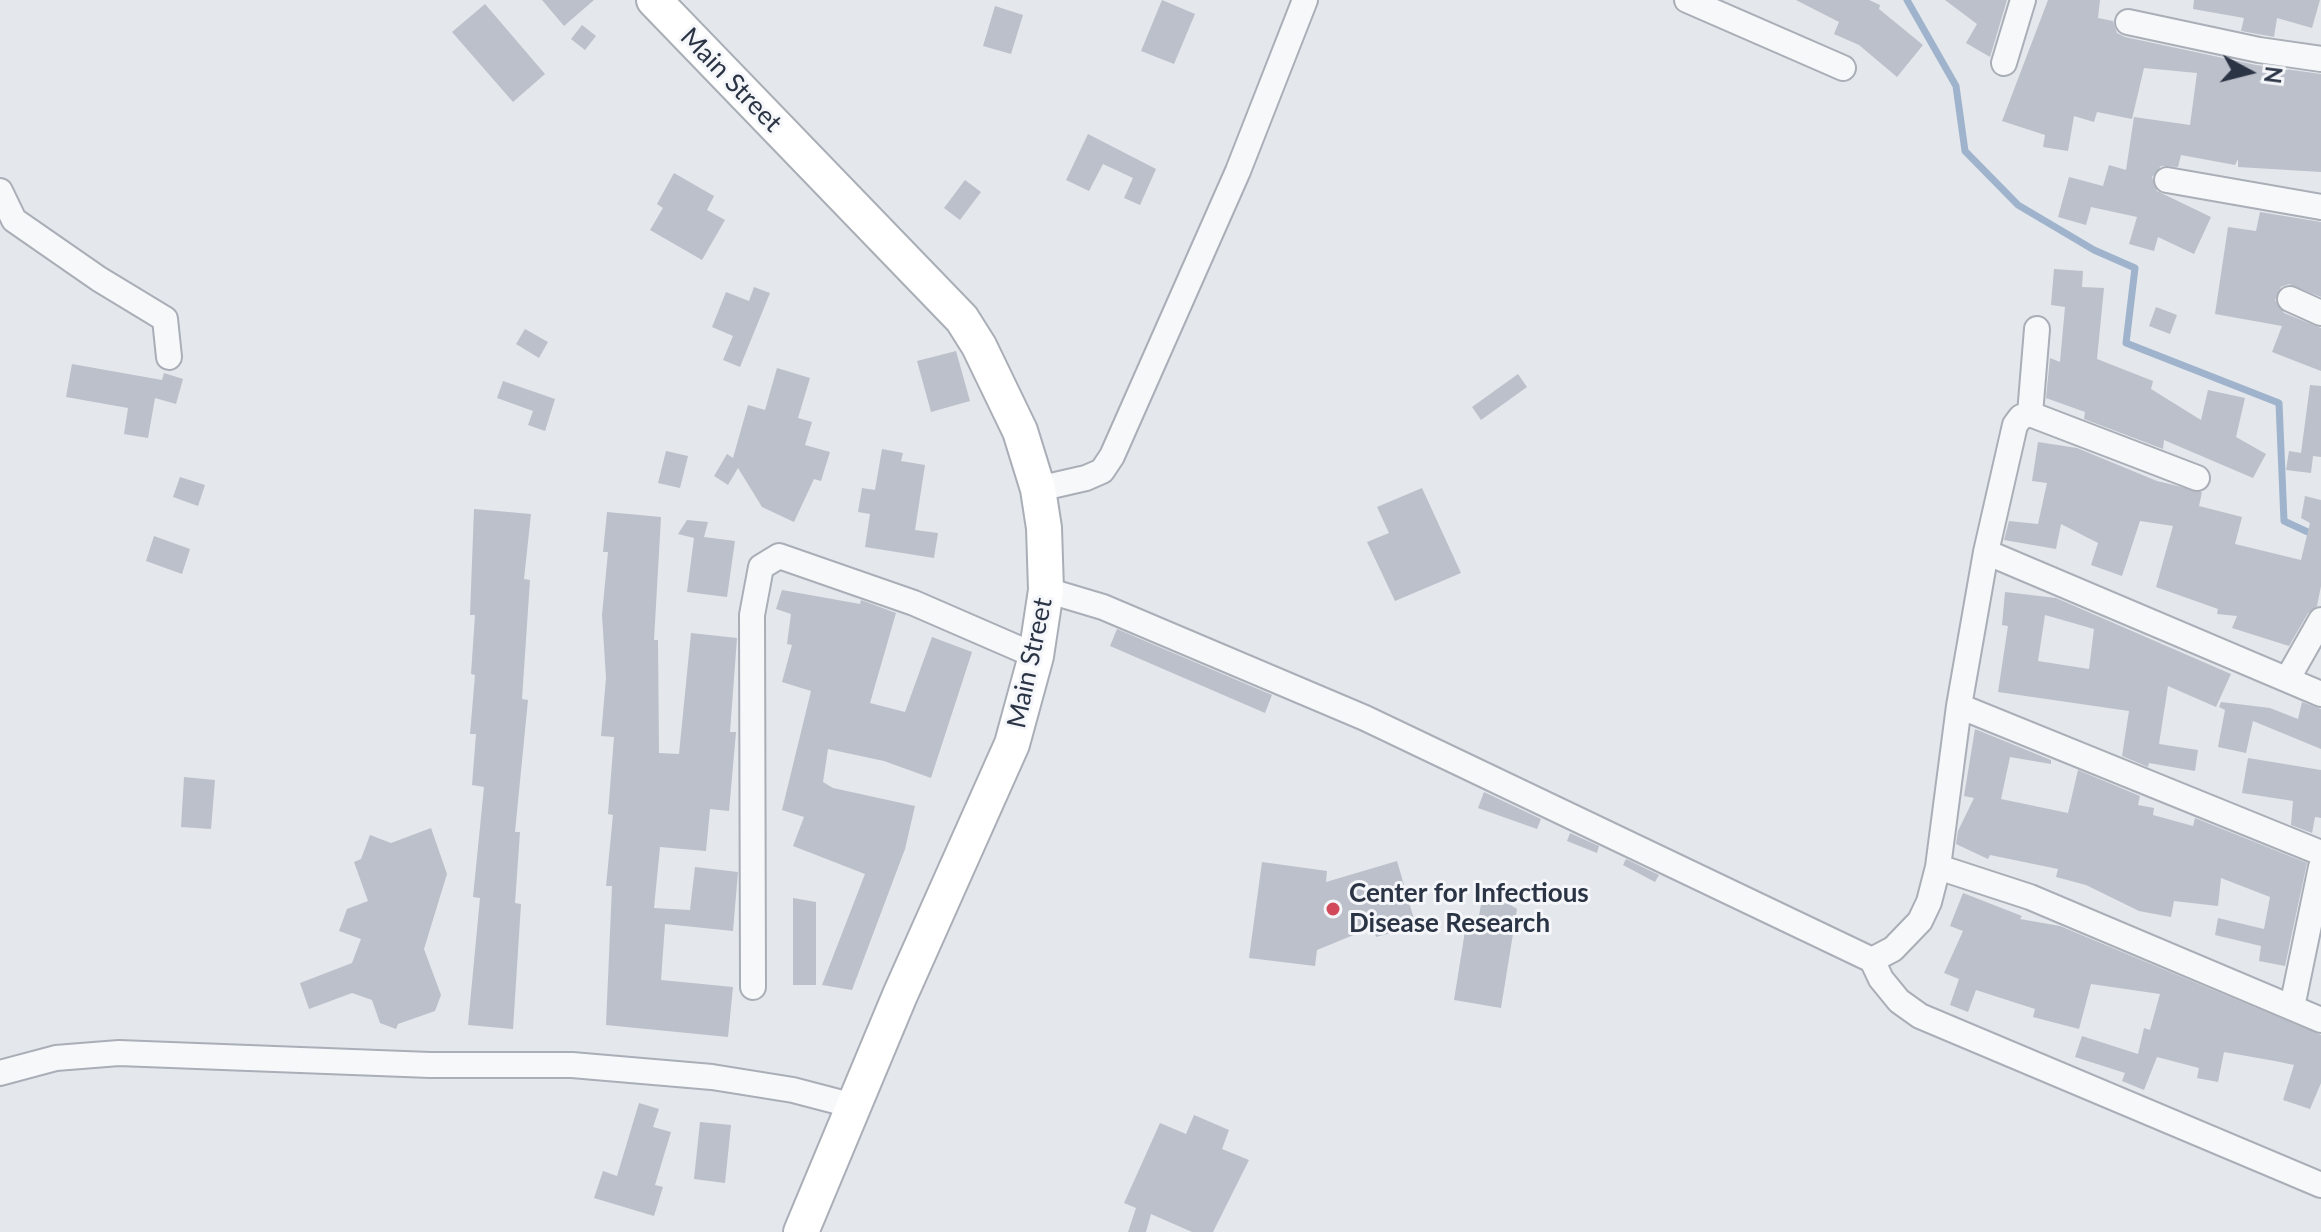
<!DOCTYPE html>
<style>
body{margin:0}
#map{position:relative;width:2321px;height:1232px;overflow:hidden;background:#e4e7ec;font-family:Lato,sans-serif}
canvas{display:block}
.north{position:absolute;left:2209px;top:32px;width:80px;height:80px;-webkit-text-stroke:6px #f4f6f9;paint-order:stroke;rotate:97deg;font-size:22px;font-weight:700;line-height:32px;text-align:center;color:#2b3445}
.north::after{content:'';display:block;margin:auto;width:28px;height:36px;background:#2b3445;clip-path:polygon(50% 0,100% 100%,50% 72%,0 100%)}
</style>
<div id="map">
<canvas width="2321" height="1232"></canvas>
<div class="north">N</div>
</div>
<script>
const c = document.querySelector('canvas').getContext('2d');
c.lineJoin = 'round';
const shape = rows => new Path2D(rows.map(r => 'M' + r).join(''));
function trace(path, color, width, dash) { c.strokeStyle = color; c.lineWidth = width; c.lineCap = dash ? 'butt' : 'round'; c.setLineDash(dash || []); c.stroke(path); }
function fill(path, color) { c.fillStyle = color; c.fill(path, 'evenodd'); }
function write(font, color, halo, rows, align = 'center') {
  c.font = font + ' Lato,sans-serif'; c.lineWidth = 6; c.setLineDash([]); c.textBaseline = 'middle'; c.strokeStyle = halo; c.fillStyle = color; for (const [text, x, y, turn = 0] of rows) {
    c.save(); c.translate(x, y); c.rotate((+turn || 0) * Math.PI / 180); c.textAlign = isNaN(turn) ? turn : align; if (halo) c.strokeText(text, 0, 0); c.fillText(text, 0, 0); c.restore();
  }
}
const stream = shape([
 [1907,0,1956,86,1965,151,2018,205,2094,250,2135,268,2126,343,2279,403,2284,521,2321,538]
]);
const building = shape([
 [542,0,594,0,564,26],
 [1162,0,1195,14,1174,64,1141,51],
 [1796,0,1869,0,1880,5,1879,9,1923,45,1897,77,1859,45,1834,34,1839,22],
 [1945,0,2007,0,1990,57,1966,43,1977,24],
 [2048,0,2100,0,2098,18,2113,21,2117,33,2125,37,2256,65,2321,74,2321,172,2238,167,2238,159,2235,165,2181,155,2178,167,2161,166,2152,177,2157,191,2211,217,2194,254,2158,237,2154,251,2129,244,2137,217,2091,207,2086,225,2058,217,2069,177,2103,186,2109,165,2126,170,2134,117,2190,125,2197,73,2144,68,2132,119,2097,112,2094,122,2074,116,2068,151,2043,147,2045,135,2002,121],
 [2194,0,2320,0,2312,28,2277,18,2274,37,2241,31,2244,18,2193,9],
 [485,4,545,74,513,102,452,32],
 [995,6,1023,15,1011,54,983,46],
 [582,25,596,36,585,50,571,39],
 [1088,134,1156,169,1140,205,1124,198,1133,178,1103,164,1089,191,1066,180],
 [674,173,714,196,707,210,725,220,702,260,650,230,663,208,657,204],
 [965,180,981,192,960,220,944,208],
 [2260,212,2321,222,2321,297,2289,284,2281,287,2275,300,2284,313,2321,328,2321,371,2272,352,2282,326,2215,314,2228,227,2256,231],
 [2054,269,2083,271,2082,287,2104,288,2097,359,2153,381,2151,389,2201,420,2208,390,2245,398,2236,437,2266,454,2253,478,2164,440,2163,449,2084,419,2085,412,2046,398,2050,358,2060,362,2065,307,2051,305],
 [754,287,770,293,740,367,723,360,733,336,712,327,726,292,749,301],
 [2156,307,2177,315,2170,334,2149,326],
 [525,329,548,342,539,358,516,344],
 [956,351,970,401,931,412,917,361],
 [72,364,162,380,164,373,183,379,176,404,155,398,148,438,124,434,128,408,66,397],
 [777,368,810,378,798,418,812,422,805,445,830,452,821,481,814,479,794,522,762,507,738,468,728,485,714,476,727,454,733,458,748,405,765,410],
 [1518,374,1527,387,1481,420,1472,407],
 [503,381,555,399,545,431,528,425,533,411,497,398],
 [2310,385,2321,386,2321,457,2313,456,2311,473,2286,470,2289,451,2301,453],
 [2038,442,2077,448,2157,481,2202,492,2199,506,2242,517,2235,544,2301,560,2310,523,2301,518,2305,496,2321,500,2321,586,2317,606,2308,613,2289,646,2232,628,2237,616,2217,614,2218,609,2156,587,2173,526,2140,521,2122,576,2091,565,2098,543,2061,524,2056,549,2004,540,2009,521,2038,524,2047,483,2032,481],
 [882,449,903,453,901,461,925,465,915,530,938,533,934,558,865,547,870,514,858,512,862,488,875,490],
 [666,451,688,456,680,488,658,483],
 [180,477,205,485,198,506,173,497],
 [1422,488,1461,573,1395,601,1367,542,1389,533,1377,507],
 [474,509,531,514,524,579,530,580,522,699,528,700,515,832,520,832,515,903,521,904,513,1029,468,1025,480,898,473,897,484,787,472,785,476,734,470,734,475,675,471,674,475,615,470,615],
 [607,512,661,517,654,640,658,640,659,753,679,754,691,633,737,638,730,732,736,732,729,811,710,809,706,851,660,847,654,908,690,910,695,867,738,872,733,931,665,924,661,980,733,987,728,1037,606,1025,612,886,606,886,613,815,608,814,614,737,601,736,606,678,602,615,608,552,603,552],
 [687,520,708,522,704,537,735,541,727,597,687,592,694,538,678,534],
 [154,536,190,549,182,574,146,561],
 [782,590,860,604,861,600,896,613,870,703,905,712,932,637,972,652,931,778,884,761,828,749,823,782,833,788,915,806,905,849,852,990,822,985,865,874,793,846,804,817,782,810,811,691,782,682,792,645,787,644,791,614,776,609],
 [2005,592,2056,598,2231,674,2216,707,2168,686,2159,744,2198,750,2195,771,2149,763,2148,767,2122,756,2129,711,1998,692,2008,626,2002,625],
 [2045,615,2094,629,2089,669,2038,661],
 [1117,629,1272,695,1265,713,1110,646],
 [2221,702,2270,708,2298,719,2302,702,2321,709,2321,749,2253,721,2246,753,2218,747,2225,710,2219,707],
 [1975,729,2051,760,2051,764,2010,757,2001,799,2068,813,2078,770,2140,796,2138,805,2154,808,2153,815,2193,826,2195,818,2307,863,2285,966,2259,961,2261,946,2215,935,2218,918,2264,929,2270,897,2221,878,2218,906,2174,901,2171,917,2139,911,2086,885,2056,877,2058,869,1990,855,1988,859,1956,844,1958,831,1974,798,1964,796],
 [2248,758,2321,770,2321,818,2315,817,2312,833,2291,825,2293,801,2242,793],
 [184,777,215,780,211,829,181,827],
 [1484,792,1541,819,1537,829,1478,808],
 [431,828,447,874,424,949,441,995,435,1011,398,1024,396,1029,380,1023,372,1000,352,993,309,1009,300,983,352,963,361,939,339,931,347,909,368,901,354,862,361,859,370,835,391,843],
 [1570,833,1599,846,1597,853,1567,841],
 [1626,859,1659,875,1655,882,1623,865],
 [1397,861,1416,926,1376,937,1373,927,1317,950,1315,966,1249,958,1262,862,1327,871,1326,882],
 [1963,893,2022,916,2020,919,2060,926,2321,1035,2321,1083,2310,1109,2283,1100,2294,1065,2275,1061,2224,1052,2218,1082,2197,1078,2199,1068,2157,1057,2144,1090,2122,1081,2125,1073,2075,1057,2082,1036,2138,1054,2144,1028,2150,1030,2160,994,2091,984,2079,1029,2033,1017,2035,1009,1976,990,1968,1012,1950,1005,1959,979,1944,973,1963,931,1950,926],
 [793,898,816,902,816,985,793,985],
 [1482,899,1509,904,1517,909,1501,1008,1454,1000,1466,925,1477,927],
 [639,1103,659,1109,653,1127,671,1132,655,1185,663,1187,654,1216,594,1198,603,1171,617,1176],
 [1194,1115,1229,1130,1222,1149,1249,1160,1213,1232,1192,1232,1151,1214,1146,1232,1128,1232,1136,1208,1124,1203,1160,1123,1186,1134],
 [700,1122,731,1125,725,1183,694,1179]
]);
const street = shape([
 [1687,0,1843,68],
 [2128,22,2259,50,2321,59],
 [2004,63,2023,0],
 [2167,180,2321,207],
 [0,191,14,220,99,279,165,319,169,357],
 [2290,299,2321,313],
 [2030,414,2037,329],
 [1038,489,1086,478,1102,471,1112,456,1238,171,1305,0],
 [1986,552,2321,694],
 [1046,590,1103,607,1365,718,1872,960,1881,979,1899,1001,1920,1016,2321,1185],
 [2288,678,2321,620],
 [1959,706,2321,853],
 [1938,867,2030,897,2321,1020],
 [1872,960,1893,949,1920,921,1929,902,1938,867,1959,706,1986,552,2015,425,2021,417,2030,414,2197,478],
 [753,987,752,615,761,567,779,556,914,603,1036,656],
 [2292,1007,2321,867],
 [0,1073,56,1058,119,1053,430,1065,572,1065,712,1077,793,1090,854,1106]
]);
const secondary = shape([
 [654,0,962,319,979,346,1020,431,1038,489,1044,528,1046,590,1036,656,1012,744,900,995,801,1232]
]);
const markers = [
 [1333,909,8,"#d1495b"]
];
const streetNames = [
 ["Main Street",731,80,46],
 ["Main Street",1030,663,-78]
];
const poiNames = [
 ["Center for Infectious",1349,894],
 ["Disease Research",1349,924]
];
trace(stream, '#9fb4cc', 7);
fill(building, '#bbc0ca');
trace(street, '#a9aeb7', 28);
trace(secondary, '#a9aeb7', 38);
trace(street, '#f7f8fa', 24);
trace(secondary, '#fff', 34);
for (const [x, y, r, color] of markers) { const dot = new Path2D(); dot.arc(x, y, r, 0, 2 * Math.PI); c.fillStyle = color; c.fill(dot); trace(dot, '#f4f6f9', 3); }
write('26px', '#2b3445', '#f4f6f9', streetNames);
write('bold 26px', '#2b3445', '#f4f6f9', poiNames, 'left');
</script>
